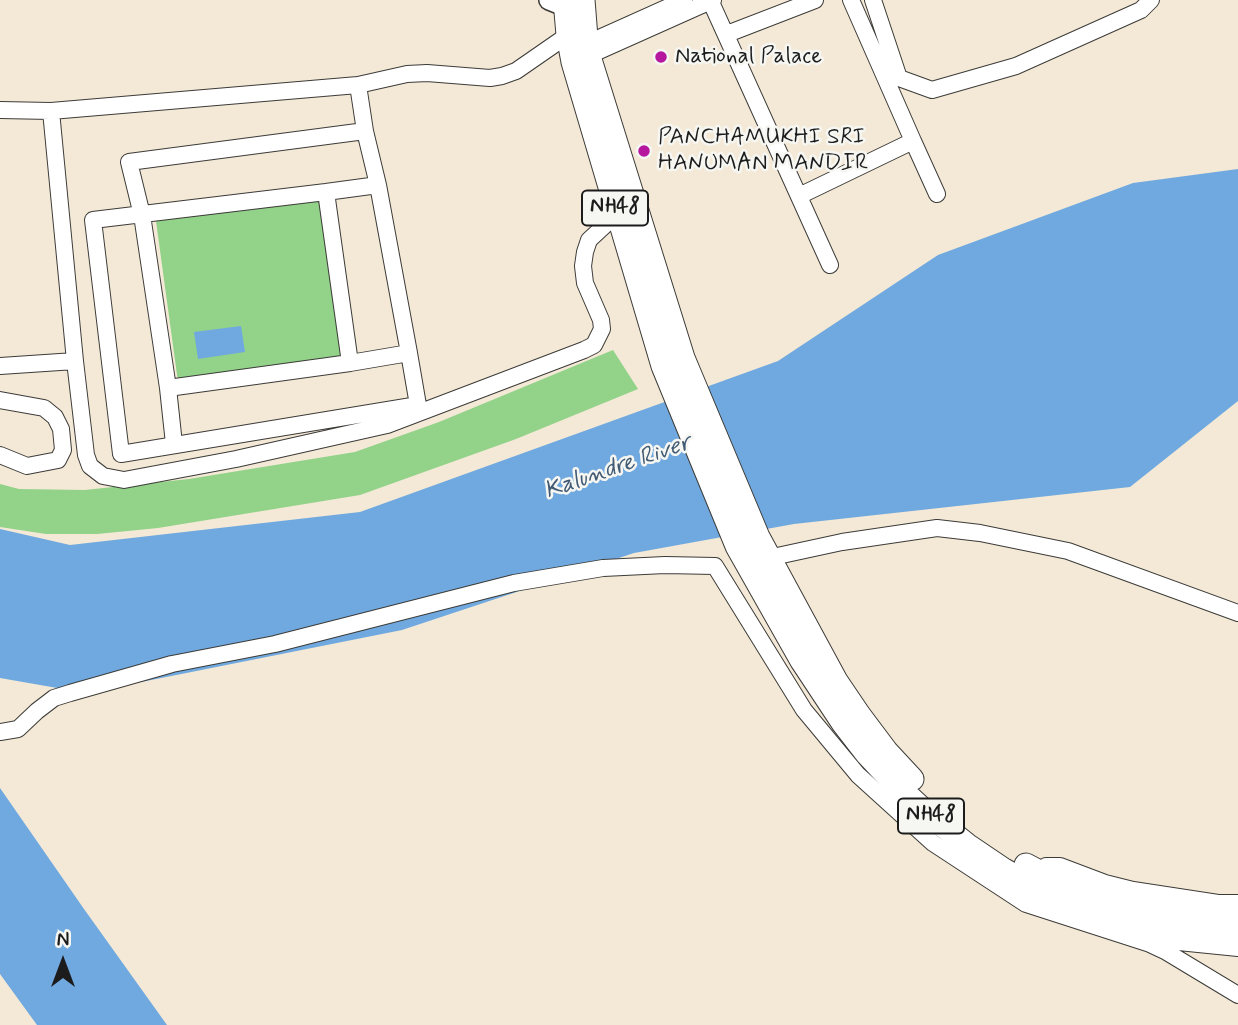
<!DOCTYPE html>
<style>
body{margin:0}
#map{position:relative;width:1238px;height:1025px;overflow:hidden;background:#f3e9d6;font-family:Mynerve,sans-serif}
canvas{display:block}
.north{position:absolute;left:28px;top:927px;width:70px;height:70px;-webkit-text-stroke:5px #f6f6f2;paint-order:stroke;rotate:0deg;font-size:19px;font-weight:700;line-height:28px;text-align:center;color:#1c1c1c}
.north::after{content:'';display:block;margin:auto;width:24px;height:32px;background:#1c1c1c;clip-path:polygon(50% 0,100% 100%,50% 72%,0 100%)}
</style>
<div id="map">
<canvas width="1238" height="1025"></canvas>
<div class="north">N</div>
</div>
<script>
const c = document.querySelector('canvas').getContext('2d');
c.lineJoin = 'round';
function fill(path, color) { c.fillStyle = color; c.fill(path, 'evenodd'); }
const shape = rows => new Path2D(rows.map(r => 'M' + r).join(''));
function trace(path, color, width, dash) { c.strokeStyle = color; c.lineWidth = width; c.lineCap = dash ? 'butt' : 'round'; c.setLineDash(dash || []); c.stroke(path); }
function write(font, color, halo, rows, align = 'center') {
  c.font = font + ' Mynerve,sans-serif'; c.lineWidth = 5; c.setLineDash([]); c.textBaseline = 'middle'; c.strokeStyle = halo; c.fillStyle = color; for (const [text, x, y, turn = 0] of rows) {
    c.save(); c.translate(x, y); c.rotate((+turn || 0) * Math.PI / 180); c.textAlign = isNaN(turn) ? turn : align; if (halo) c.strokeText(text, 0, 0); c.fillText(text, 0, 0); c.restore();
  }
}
const green = shape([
 [320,198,343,359,178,382,156,221],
 [613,350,638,389,516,439,360,495,158,528,97,534,46,534,0,527,0,484,19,489,85,490,189,479,355,452,439,422]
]);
const water = shape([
 [1238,169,1238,401,1130,487,794,524,634,553,402,630,86,693,0,678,0,529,70,545,360,512,778,361,938,255,1133,183],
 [241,326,245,352,198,359,194,332],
 [0,788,84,909,167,1025,37,1025,0,974]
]);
const minor = shape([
 [710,0,830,265],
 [873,0,899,78,932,90,1016,66,1141,10,1151,0],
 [727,34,815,0],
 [577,48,684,0],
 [581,59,713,0],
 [0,110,51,111,358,85,407,74,427,73,490,78,502,76,516,71,568,35],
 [51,111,75,361,86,455,90,466,103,476,124,480,236,459,387,425,584,350,594,345,602,329,601,320,585,283,583,266,585,252,589,240,617,214],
 [913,141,937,194],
 [378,185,409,353],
 [326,192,378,185,365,131],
 [799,196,913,141,851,0],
 [0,366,75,361],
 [168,388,350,363,409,353,418,405,121,454,93,220,326,192,350,363],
 [0,400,44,408,55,417,61,429,63,450,58,460,27,466,0,455],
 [174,444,168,388,142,215,129,162,365,131,358,85],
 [768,558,842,542,937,528,980,533,1068,551,1238,613],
 [0,732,18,729,37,711,54,698,70,693,172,664,275,644,514,583,603,568,665,565,715,566,804,710,858,775,933,843,1026,904,1150,944,1165,951,1238,995],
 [1041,873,1046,866,1060,866,1105,883,1133,890,1218,903,1238,903],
 [1149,939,1238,948]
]);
const major = shape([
 [549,0,564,6,578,9]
]);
const highway = shape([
 [565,0,568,35,573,62,663,366,737,546,802,661,843,723,867,754,895,784,921,808,967,845,1004,870,1034,887,1087,909,1126,920,1188,930,1238,933],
 [583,0,587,50,683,358,758,537,836,681,859,715,886,751,912,779],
 [1026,865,1041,873,1129,904,1165,912,1209,917,1238,917]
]);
const markers = [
 [661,57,7,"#b5179e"],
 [644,151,7,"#b5179e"]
];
const shields = [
 [615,208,66],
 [931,816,66]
];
const shieldNames = [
 ["NH48",615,208],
 ["NH48",931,816]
];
const poiNames = [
 ["National Palace",675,57],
 ["PANCHAMUKHI SRI",658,138],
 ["HANUMAN MANDIR",658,164]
];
const waterNames = [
 ["Kalundre River",618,468,-19]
];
fill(green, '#92d289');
fill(water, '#70a9df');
trace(minor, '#3c3b38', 18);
trace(major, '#3c3b38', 22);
trace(highway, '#3c3b38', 25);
trace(minor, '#fff', 16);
trace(major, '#fff', 19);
trace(highway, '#fff', 23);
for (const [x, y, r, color] of markers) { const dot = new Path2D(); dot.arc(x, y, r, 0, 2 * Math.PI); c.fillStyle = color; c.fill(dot); trace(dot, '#f6f6f2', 2.5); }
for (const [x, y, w] of shields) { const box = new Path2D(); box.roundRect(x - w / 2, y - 17.5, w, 35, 5); c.fillStyle = '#f6f6f2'; c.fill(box); trace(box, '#1c1c1c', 2); }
write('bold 21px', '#1c1c1c', null, shieldNames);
write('23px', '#1c1c1c', '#f6f6f2', poiNames, 'left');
write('italic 24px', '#425b74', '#f6f6f2', waterNames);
</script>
